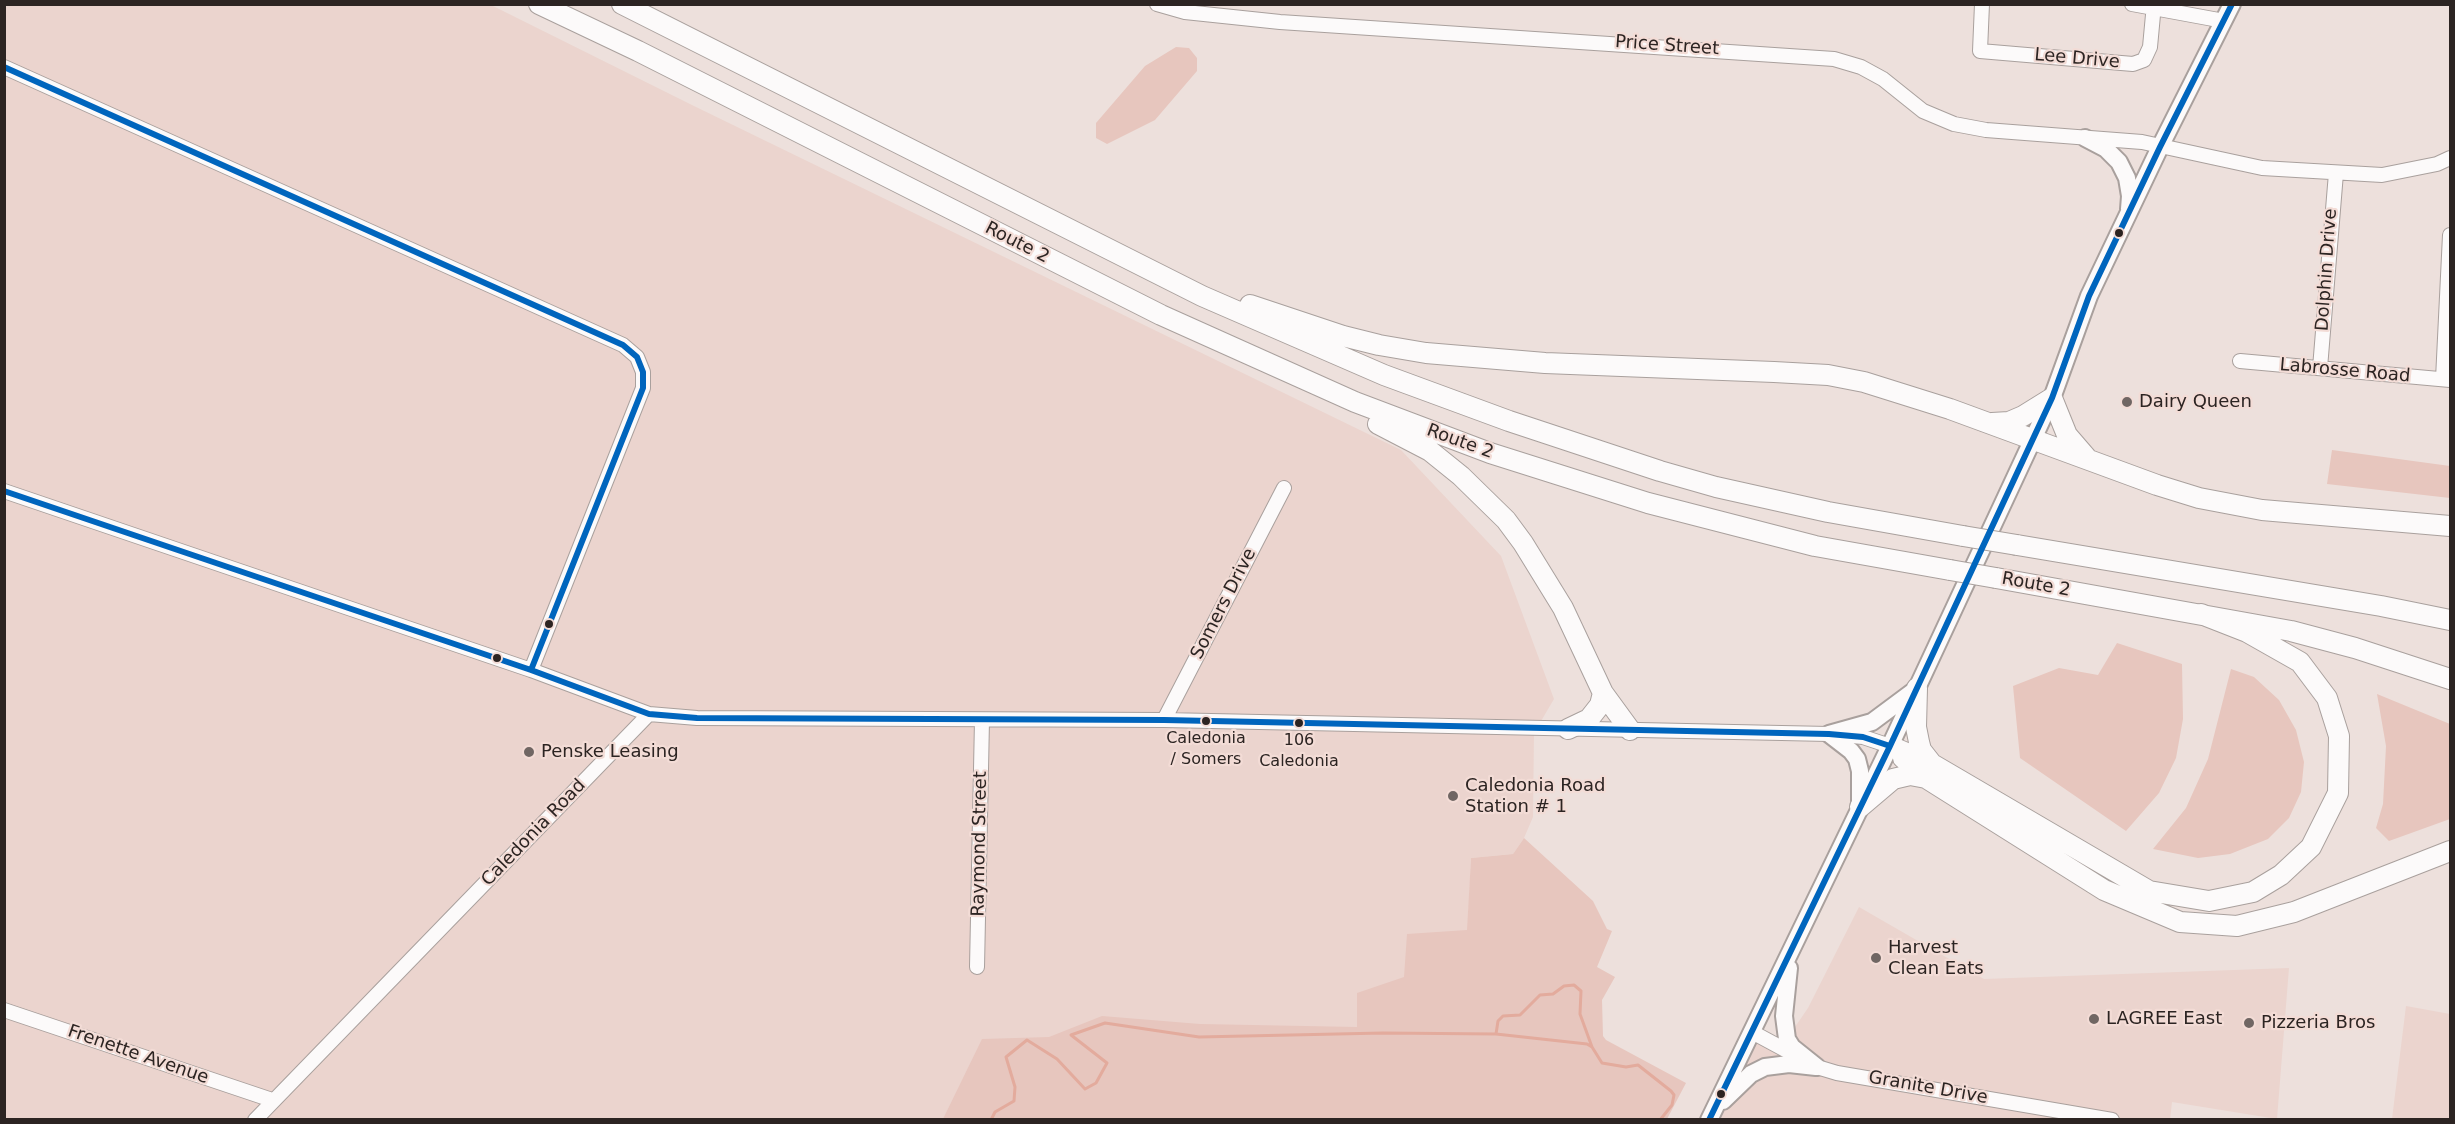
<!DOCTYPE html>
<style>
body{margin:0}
#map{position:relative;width:2455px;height:1124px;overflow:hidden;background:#ede0dc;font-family:"DejaVu Sans",sans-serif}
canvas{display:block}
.frame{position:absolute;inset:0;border:6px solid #2c2422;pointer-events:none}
</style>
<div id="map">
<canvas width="2455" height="1124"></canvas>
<div class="frame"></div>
</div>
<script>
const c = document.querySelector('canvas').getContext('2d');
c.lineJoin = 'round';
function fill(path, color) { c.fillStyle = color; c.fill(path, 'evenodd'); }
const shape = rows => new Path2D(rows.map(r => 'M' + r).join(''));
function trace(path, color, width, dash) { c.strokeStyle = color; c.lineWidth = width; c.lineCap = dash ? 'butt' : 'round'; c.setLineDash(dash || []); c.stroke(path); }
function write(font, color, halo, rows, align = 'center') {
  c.font = font + ' "DejaVu Sans",sans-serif'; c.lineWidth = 4.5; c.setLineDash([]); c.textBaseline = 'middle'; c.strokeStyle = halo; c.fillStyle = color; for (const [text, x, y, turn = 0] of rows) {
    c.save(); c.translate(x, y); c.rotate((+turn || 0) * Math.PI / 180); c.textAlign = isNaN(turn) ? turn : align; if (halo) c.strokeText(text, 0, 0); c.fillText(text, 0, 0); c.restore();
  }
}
const built = shape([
 [5,5,491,5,694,106,1401,450,1501,556,1554,699,1534,733,1533,817,1524,838,1513,854,1471,858,1468,930,1400,1038,944,1119,5,1120],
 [1859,907,1984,979,2289,968,2277,1119,2172,1102,2170,1120,1712,1120,1757,1030,1784,1043,1808,1008],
 [2406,1006,2450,1014,2450,1119,2392,1119]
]);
const green = shape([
 [1176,47,1189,48,1197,58,1197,71,1155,120,1107,144,1096,138,1096,123,1145,66],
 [2332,450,2450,466,2450,498,2327,484],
 [2117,643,2182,664,2183,719,2176,758,2159,793,2126,831,2020,758,2013,686,2059,668,2098,675],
 [2231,669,2254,677,2279,700,2296,730,2304,762,2301,792,2289,818,2268,839,2230,854,2198,858,2153,849,2186,808,2208,759],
 [2377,694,2450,724,2450,819,2389,841,2376,828,2383,804,2386,746],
 [1524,838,1593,901,1607,929,1612,931,1597,967,1615,977,1602,1000,1603,1036,1606,1040,1686,1083,1667,1119,943,1119,982,1039,1049,1037,1102,1016,1200,1024,1357,1027,1357,993,1404,977,1407,934,1467,930,1471,858,1513,854]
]);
const stream = shape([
 [1496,1034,1498,1021,1503,1016,1520,1015,1540,995,1553,994,1564,986,1574,985,1581,991,1580,1014,1592,1047],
 [991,1120,995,1112,1014,1101,1015,1087,1006,1057,1027,1040,1057,1059,1085,1089,1096,1083,1107,1063,1071,1035,1105,1023,1199,1037,1383,1033,1496,1034,1587,1044,1592,1047,1602,1063,1626,1067,1638,1065,1671,1091,1674,1095,1672,1105,1660,1120]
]);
const minor = shape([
 [1157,4,1185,12,1280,22,1834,59,1861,67,1883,79,1923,111,1954,124,1986,130,2142,142,2262,168,2382,175,2437,164,2450,158],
 [1982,4,1980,51,2133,64,2144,60,2150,47,2154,4],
 [2132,4,2224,21],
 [4,67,623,345,637,357,643,372,643,388,531,670],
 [2240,361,2450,380],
 [2320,368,2336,173],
 [2443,379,2450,235],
 [4,491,531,670,649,714,697,718,1164,720,1829,734,1863,737,1890,746],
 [1164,720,1284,488],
 [977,967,982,720],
 [4,1010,272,1100],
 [1752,1032,1817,1067,1837,1073,2112,1120],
 [255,1120,649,714]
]);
const major = shape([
 [2085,138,2106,149,2119,162,2127,178,2130,196,2129,209],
 [1829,734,1872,722,1915,690],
 [1829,734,1851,751,1857,759,1860,771,1860,801],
 [1789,968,1784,1016,1787,1039,1792,1047,1817,1067],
 [1723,1101,1751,1074,1765,1067,1789,1064,1816,1067],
 [1709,1120,1890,746,2033,439,2052,398,2089,296,2160,147,2232,4]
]);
const highway = shape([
 [539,4,638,51,1161,315,1355,402,1490,453,1648,503,1815,546,1950,570],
 [622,4,1202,296,1384,375,1509,421,1660,471,1716,487,1828,512,1963,536],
 [1250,305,1343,336,1379,345,1426,353,1545,363,1774,372,1828,375,1864,382,1950,409,2157,485,2199,498,2262,510,2450,526],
 [1992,423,2009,422,2023,416,2052,398,2067,435,2086,457],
 [1378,424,1430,451,1461,476,1506,520,1523,543,1563,608,1603,693,1630,730],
 [2017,545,2381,606,2450,620],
 [1996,578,2291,631,2355,648,2450,679],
 [1917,688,1916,727,1919,742,1921,750,1932,764],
 [1568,729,1589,719,1600,705,1603,693],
 [1890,746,1932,764,2149,891,2209,901,2253,892,2281,875,2311,847,2338,793,2339,736,2327,698,2300,662,2247,632,2201,614],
 [1903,758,1926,778,2104,890,2180,922,2237,926,2294,912,2450,851],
 [1860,807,1893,779,1910,775,1926,778]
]);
const highwayBridge = shape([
 [1963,536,2017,545],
 [1950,570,1996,578]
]);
const bus1 = shape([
 [4,67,623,345,637,357,643,372,643,388,531,670],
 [4,491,531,670,649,714,697,718,1164,720,1829,734,1863,737,1890,746],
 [1709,1120,1890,746,2052,398,2089,296,2160,147,2232,4]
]);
const markers = [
 [2119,233,5,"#2c2422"],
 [2127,402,6,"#706663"],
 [549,624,5,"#2c2422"],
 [497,658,5,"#2c2422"],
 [1206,721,5,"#2c2422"],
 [1299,723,5,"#2c2422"],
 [529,752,6,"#706663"],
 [1453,796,6,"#706663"],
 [1876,958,6,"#706663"],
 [2094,1019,6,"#706663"],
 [2249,1023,6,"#706663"],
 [1721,1094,5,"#2c2422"]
];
const busNames = [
 ["Caledonia",1206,739],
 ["/ Somers",1206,760],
 ["106",1299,741],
 ["Caledonia",1299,762]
];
const streetNames = [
 ["Price Street",1667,46,4],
 ["Lee Drive",2077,59,5],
 ["Route 2",1017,243,27],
 ["Dolphin Drive",2327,270,-86],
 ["Labrosse Road",2345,371,5],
 ["Route 2",1460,442,20],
 ["Route 2",2036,585,10],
 ["Somers Drive",1224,604,-63],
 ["Caledonia Road",534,833,-46],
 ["Raymond Street",980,844,-89],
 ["Frenette Avenue",138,1055,19],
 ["Granite Drive",1928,1088,10]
];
const poiNames = [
 ["Dairy Queen",2139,402],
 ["Penske Leasing",541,752],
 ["Caledonia Road",1465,786],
 ["Station # 1",1465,807],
 ["Harvest",1888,948],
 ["Clean Eats",1888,969],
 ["LAGREE East",2106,1019],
 ["Pizzeria Bros",2261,1023]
];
fill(built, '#ebd4ce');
fill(green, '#e7c6be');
trace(stream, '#e3ab9d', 3);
trace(minor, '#a9a09d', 16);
trace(major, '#a9a09d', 20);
trace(highway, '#a9a09d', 22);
trace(minor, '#fcfafa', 14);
trace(major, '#fcfafa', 16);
trace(highway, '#fcfafa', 20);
trace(highwayBridge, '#a9a09d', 22, []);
trace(highwayBridge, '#fcfafa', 20);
trace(bus1, '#0065bd', 6);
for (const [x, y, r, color] of markers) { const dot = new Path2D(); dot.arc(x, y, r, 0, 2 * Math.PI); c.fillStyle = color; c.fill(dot); trace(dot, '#f3dcd6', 2); }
write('16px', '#2c2422', '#f3dcd6', busNames);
write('18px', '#2c2422', '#f3dcd6', streetNames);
write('18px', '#2c2422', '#f3dcd6', poiNames, 'left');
</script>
